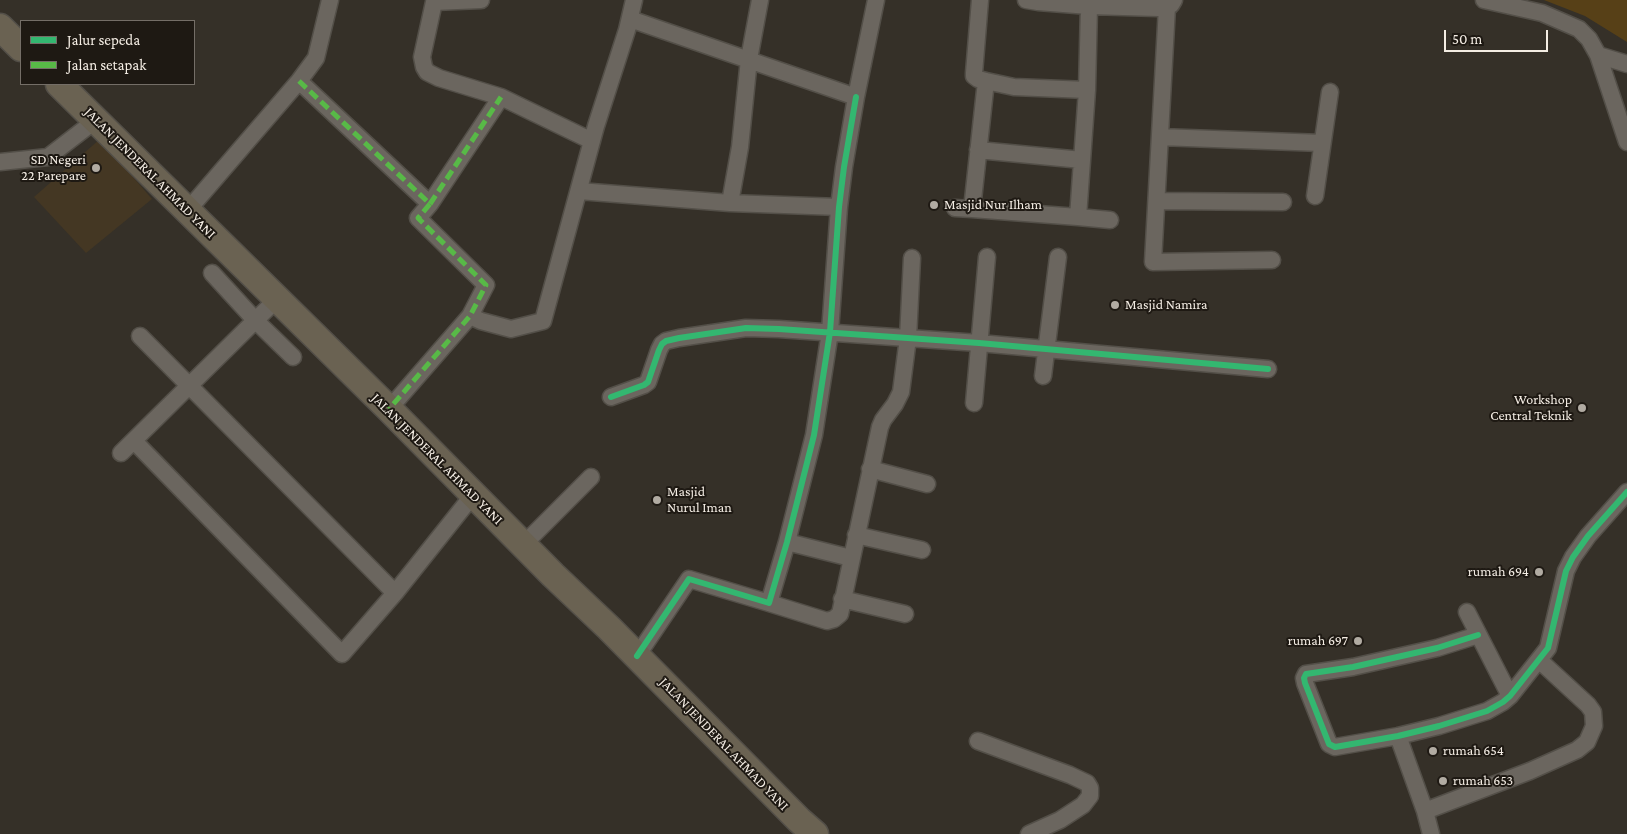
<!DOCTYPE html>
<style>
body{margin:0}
#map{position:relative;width:1627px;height:834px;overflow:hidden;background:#353028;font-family:"Crimson Pro",serif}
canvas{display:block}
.legend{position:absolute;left:20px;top:20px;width:175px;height:65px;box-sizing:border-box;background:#1e1913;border:1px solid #746e67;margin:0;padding:6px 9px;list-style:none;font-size:15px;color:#f4ede4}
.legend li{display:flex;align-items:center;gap:10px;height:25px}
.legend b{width:25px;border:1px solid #746e67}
.scale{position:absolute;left:1444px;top:30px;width:104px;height:22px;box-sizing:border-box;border:2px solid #f4ede4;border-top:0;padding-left:6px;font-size:15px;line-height:18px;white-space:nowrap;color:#f4ede4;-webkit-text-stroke:4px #1e1913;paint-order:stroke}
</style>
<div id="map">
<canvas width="1627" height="834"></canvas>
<ul class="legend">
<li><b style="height:6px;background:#33b770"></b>Jalur sepeda</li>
<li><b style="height:6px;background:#58b947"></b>Jalan setapak</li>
</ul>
<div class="scale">50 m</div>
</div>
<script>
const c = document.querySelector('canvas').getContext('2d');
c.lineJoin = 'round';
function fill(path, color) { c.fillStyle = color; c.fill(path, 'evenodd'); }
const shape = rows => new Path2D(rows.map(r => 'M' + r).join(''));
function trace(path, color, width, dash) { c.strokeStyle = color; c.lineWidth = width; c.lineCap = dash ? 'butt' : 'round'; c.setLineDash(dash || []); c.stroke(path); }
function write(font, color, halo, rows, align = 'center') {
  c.font = font + ' "Crimson Pro",serif'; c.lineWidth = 4; c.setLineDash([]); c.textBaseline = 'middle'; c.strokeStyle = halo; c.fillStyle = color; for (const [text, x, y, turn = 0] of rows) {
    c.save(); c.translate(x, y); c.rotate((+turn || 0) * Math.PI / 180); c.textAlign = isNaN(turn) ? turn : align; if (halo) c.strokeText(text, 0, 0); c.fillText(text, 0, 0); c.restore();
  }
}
const built = shape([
 [100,139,152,199,86,253,34,197]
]);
const green = shape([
 [1544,0,1627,0,1627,42,1585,16]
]);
const minor = shape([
 [481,0,434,2,422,57,424,67,427,72,439,78,501,97,592,141],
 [760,0,749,59,740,147,730,203,839,207],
 [1026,0,1038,2,1089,6,1158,8,1171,5,1174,0],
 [1484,0,1542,13,1579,29,1589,39,1598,55,1627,142],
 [1167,7,1153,262,1272,260],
 [630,19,856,97,876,0],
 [1598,55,1627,64],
 [299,81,430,204,418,218,486,285,470,316,389,409],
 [986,81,1014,87,1087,90],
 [1160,137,1322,143],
 [978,150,1082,160],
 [0,162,48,157,96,120],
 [579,191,730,203],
 [1315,196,1330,92],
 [1157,201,1283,202],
 [430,204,501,97],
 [955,208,972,209,986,81,978,79,974,76,974,73,980,0],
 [972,209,1078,217,1087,90,1089,6],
 [188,210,299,81,316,58,330,0],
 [1078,217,1110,220],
 [212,273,256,321,293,357],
 [470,316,481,321,511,329,543,321,596,126,627,30,634,0],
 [140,336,395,593],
 [1043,376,1058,257],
 [611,397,644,385,648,382,659,350,662,344,666,341,679,338,746,328,779,329,979,343,1268,369],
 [974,403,987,257],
 [134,441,342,654,395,593,473,495],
 [121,453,277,299],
 [870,469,927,484],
 [856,535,922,550],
 [787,542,851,558],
 [523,545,591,477],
 [842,599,905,614],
 [769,603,827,621,834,619,840,614,880,427,883,420,895,404,901,392,908,338,912,258],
 [1467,612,1510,696],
 [1478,635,1437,648,1353,667,1306,674,1304,678,1305,683,1329,744,1335,747,1398,736,1439,726,1487,711,1503,702,1510,696,1548,648,1566,571,1573,557,1588,536,1627,492],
 [637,656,689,579,769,603,787,542,814,435,830,332,839,207,844,167,856,97],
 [1398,736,1425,811,1431,834],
 [978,741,1070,775,1087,783,1090,788,1090,796,1083,805,1060,820,1029,834],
 [1425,811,1530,771,1577,750,1587,742,1594,726,1593,712,1588,705,1539,660]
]);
const trunk = shape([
 [0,27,21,48],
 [59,84,389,409,553,575,609,628,799,820,815,834]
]);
const quiet = shape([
 [299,81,430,204,418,218,486,285,470,316,389,409],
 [430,204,501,97]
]);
const cycleway = shape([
 [611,397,644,385,648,382,659,350,662,344,666,341,679,338,746,328,779,329,979,343,1268,369],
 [1478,635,1437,648,1353,667,1306,674,1304,678,1305,683,1329,744,1335,747,1398,736,1439,726,1487,711,1503,702,1510,696,1548,648,1566,571,1573,557,1588,536,1627,492],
 [637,656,689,579,769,603,787,542,814,435,830,332,839,207,844,167,856,97]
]);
const markers = [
 [96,168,5,"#b1aba2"],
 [934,205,5,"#b1aba2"],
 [1115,305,5,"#b1aba2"],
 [1582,408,5,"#b1aba2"],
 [657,500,5,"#b1aba2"],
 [1539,572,5,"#b1aba2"],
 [1358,641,5,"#b1aba2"],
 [1433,751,5,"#b1aba2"],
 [1443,781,5,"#b1aba2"]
];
const poiNames = [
 ["SD Negeri",86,160,"right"],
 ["22 Parepare",86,176,"right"],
 ["Masjid Nur Ilham",944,205],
 ["Masjid Namira",1125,305],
 ["Workshop",1572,400,"right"],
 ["Central Teknik",1572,416,"right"],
 ["Masjid",667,492],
 ["Nurul Iman",667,508],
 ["rumah 694",1529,572,"right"],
 ["rumah 697",1348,641,"right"],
 ["rumah 654",1443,751],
 ["rumah 653",1453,781]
];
const streetNames = [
 ["JALAN JENDERAL AHMAD YANI",150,173,45],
 ["JALAN JENDERAL AHMAD YANI",437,459,45],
 ["JALAN JENDERAL AHMAD YANI",724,744,46]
];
fill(built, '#443723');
fill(green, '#574017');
trace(minor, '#534f48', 19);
trace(trunk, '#534f48', 29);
trace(minor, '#6b665f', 16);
trace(trunk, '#6a6252', 26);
trace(quiet, '#58b947', 5, [10, 5]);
trace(cycleway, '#33b770', 6);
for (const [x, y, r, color] of markers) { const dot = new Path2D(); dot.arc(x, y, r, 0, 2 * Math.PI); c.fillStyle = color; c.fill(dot); trace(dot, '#1e1913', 2); }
write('14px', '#f4ede4', '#1e1913', poiNames, 'left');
write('14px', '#f4ede4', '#1e1913', streetNames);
</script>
